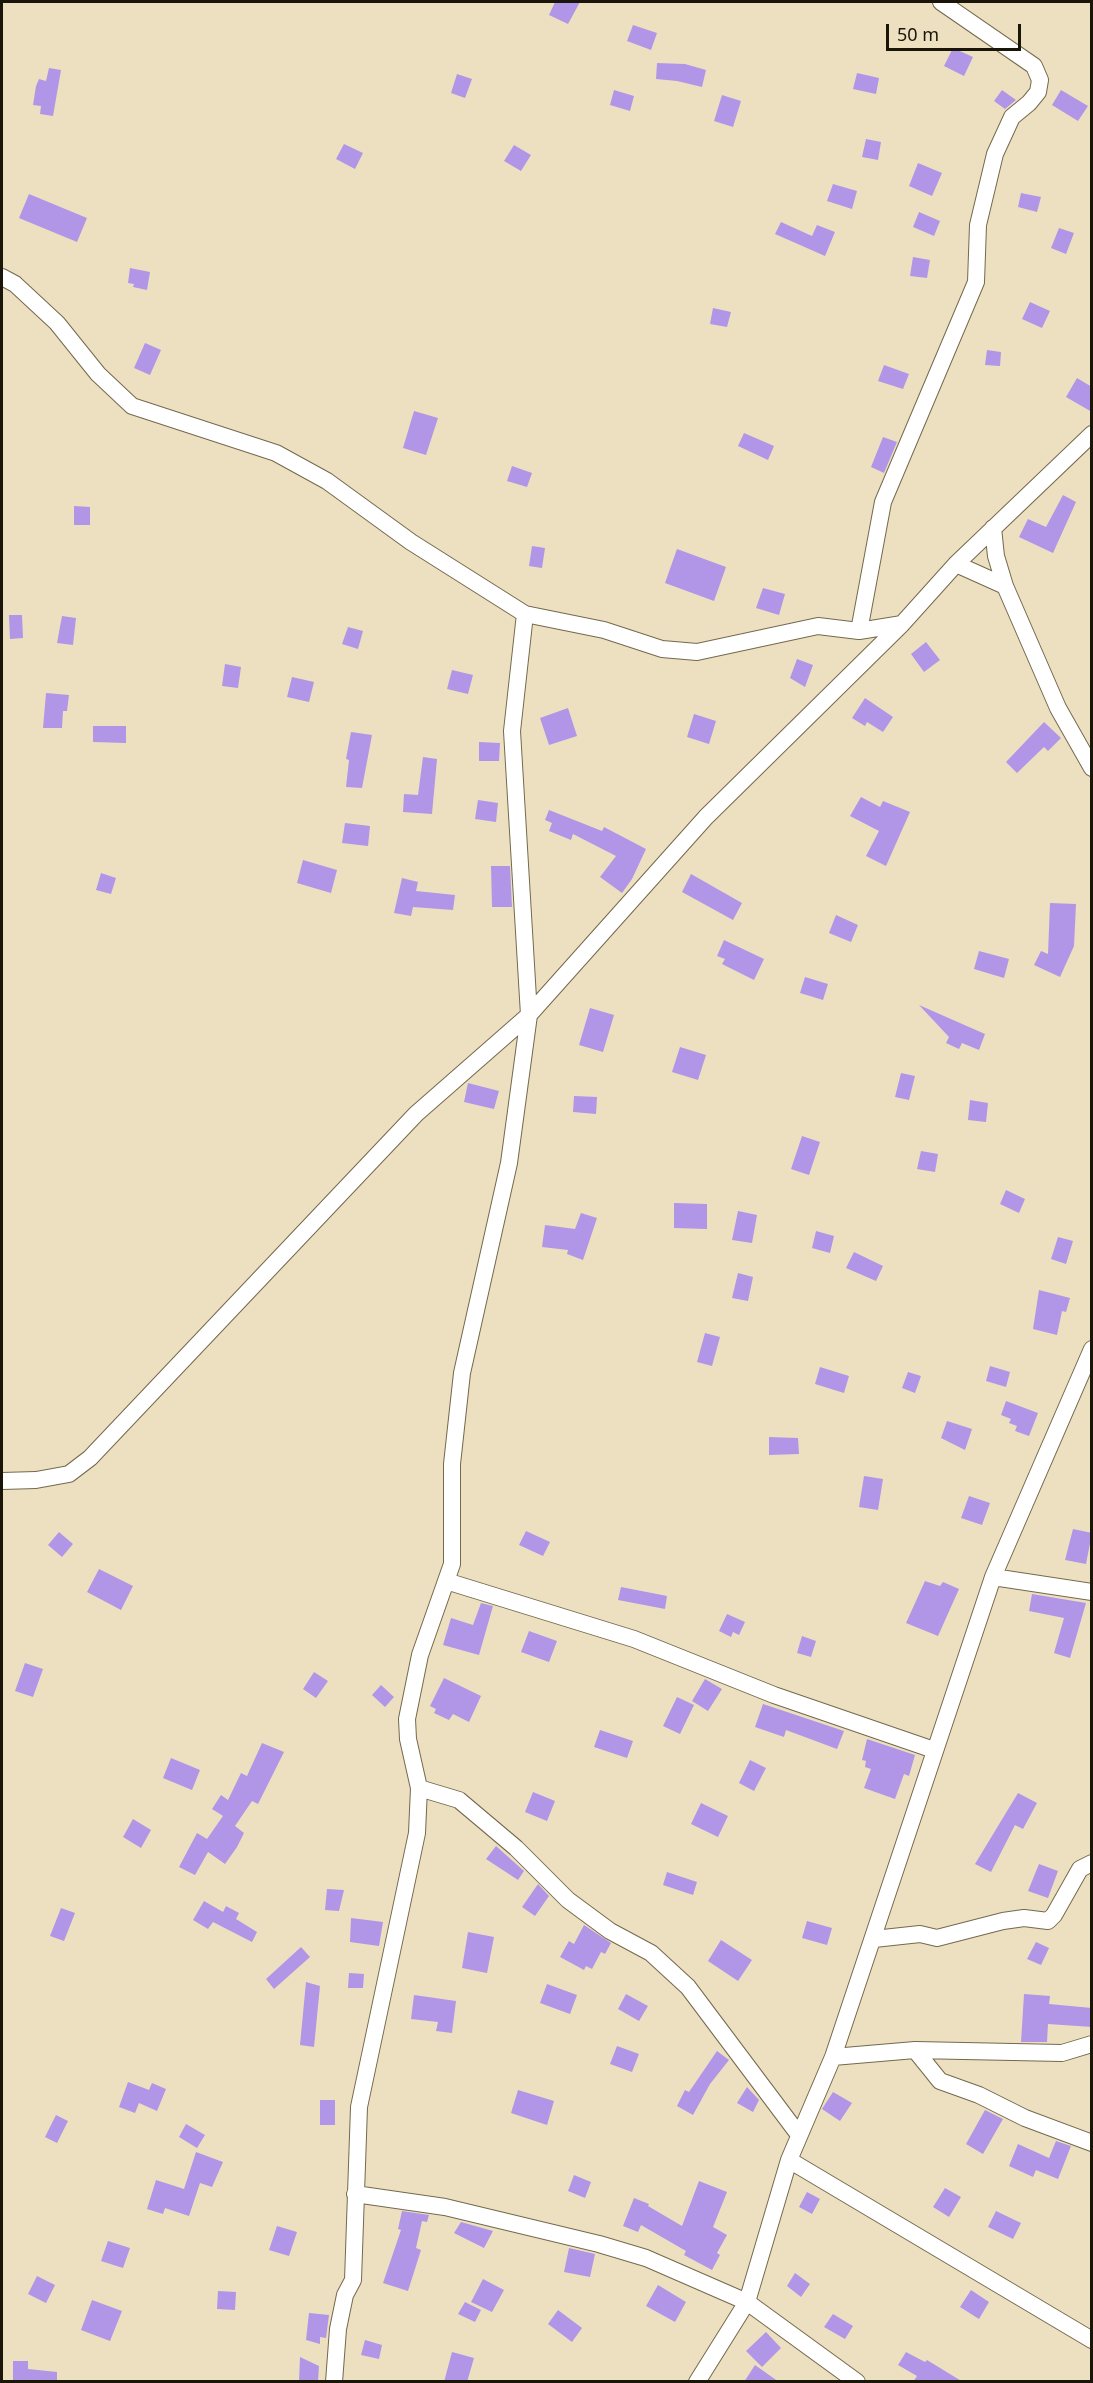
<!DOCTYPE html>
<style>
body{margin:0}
#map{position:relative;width:1093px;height:2383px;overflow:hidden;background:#ede0c1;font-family:"Noto Sans",sans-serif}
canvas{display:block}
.frame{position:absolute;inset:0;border:3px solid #191509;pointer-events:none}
.scale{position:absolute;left:886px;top:24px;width:135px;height:27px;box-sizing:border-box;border:3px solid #191509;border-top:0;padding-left:8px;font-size:18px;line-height:21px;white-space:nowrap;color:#191509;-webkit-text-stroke:4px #ede0c1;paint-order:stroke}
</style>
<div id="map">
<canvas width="1093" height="2383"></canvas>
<div class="frame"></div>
<div class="scale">50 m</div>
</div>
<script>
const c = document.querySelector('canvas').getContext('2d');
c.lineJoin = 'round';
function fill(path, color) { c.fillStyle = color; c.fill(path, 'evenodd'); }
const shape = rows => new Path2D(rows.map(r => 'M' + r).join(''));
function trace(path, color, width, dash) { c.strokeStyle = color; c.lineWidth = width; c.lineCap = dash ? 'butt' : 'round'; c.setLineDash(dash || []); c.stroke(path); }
const building = shape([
 [555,2,580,2,568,24,549,15],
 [633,25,657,33,651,50,627,41],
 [953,48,973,57,964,76,944,66],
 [657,63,685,64,706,70,702,87,677,81,656,79],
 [49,68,61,70,53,116,40,114,41,106,33,105,36,86,39,79,46,81],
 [857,73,879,78,876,94,853,89],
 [457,74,472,79,465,98,451,93],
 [614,90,634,96,630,111,610,105],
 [1002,90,1016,100,1005,109,994,101],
 [1061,90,1088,106,1078,121,1052,105],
 [722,95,741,101,733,127,714,121],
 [866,139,881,142,878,160,862,157],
 [344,144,363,153,355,169,336,159],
 [514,145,531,155,521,171,504,161],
 [918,163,942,173,932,196,909,186],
 [833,184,857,191,852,209,827,201],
 [1021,193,1041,197,1037,212,1018,207],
 [29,194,87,218,77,242,19,218],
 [919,212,940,221,934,236,913,227],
 [781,222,812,236,817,225,835,232,825,256,775,234],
 [1059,228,1074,233,1066,254,1051,248],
 [913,257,930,260,927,278,910,276],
 [130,268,150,272,147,290,133,287,134,284,128,283],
 [1030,302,1050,311,1042,328,1022,319],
 [713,308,731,312,727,327,710,324],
 [145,343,161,350,150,375,134,368],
 [987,350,1001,352,1000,366,985,365],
 [884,365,909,374,903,389,878,381],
 [1077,378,1092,387,1092,412,1066,397],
 [414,411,438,418,426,455,403,448],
 [744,433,774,446,768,460,738,446],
 [883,437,897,442,884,473,871,467],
 [512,466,532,473,527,487,507,481],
 [1063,495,1076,502,1053,553,1019,537,1028,519,1046,527],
 [74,506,90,507,90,525,74,525],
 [532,546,545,548,542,568,529,566],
 [677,549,726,567,714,601,665,583],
 [763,588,785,594,779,615,756,608],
 [9,615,22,615,23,638,10,639],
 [62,616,76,618,73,645,57,643],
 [348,627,363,631,358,649,342,644],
 [926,642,940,660,924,672,911,654],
 [797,659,813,665,805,687,790,678],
 [225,664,241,667,238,688,222,686],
 [452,670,473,675,468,694,447,689],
 [292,677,314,682,309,702,287,697],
 [46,693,69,695,67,711,63,711,62,728,43,728],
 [865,698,893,717,883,732,867,722,865,726,852,718],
 [568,708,577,736,549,745,540,718],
 [694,714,716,721,709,744,687,737],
 [1044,722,1061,738,1048,751,1044,747,1017,773,1006,762],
 [93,726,126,726,126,743,93,742],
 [351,732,372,735,362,788,346,787,349,760,346,759],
 [479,742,500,743,499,761,479,761],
 [423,757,437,759,432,814,403,812,404,794,418,795],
 [861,797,880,807,883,801,910,812,886,866,866,856,879,831,850,816],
 [478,800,498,803,496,822,475,819],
 [549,810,602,831,604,827,646,849,632,879,622,893,600,877,616,856,573,834,571,840,549,831,552,823,545,820],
 [345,823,370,826,368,846,342,843],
 [303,860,337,870,331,893,297,883],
 [491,866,510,866,512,907,492,907],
 [101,873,116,878,111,894,96,890],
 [691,874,742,903,733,920,682,892],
 [402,878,418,882,416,891,455,895,453,910,413,907,411,916,394,913],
 [1050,903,1076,904,1074,946,1060,977,1034,965,1041,951,1048,954],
 [836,915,858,925,851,942,829,933],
 [724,940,764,959,754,980,722,964,725,959,717,956],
 [979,951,1009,959,1004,978,974,969],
 [805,977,828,984,823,1000,800,993],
 [919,1005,985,1034,979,1050,962,1043,959,1049,946,1043,949,1037],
 [590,1008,614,1015,603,1052,579,1045],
 [680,1047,706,1055,698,1080,672,1072],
 [901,1073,915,1076,909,1100,895,1097],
 [468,1083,499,1091,494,1109,464,1102],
 [574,1096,597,1097,596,1114,573,1112],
 [970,1100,988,1103,986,1122,968,1120],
 [802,1136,820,1142,809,1175,791,1169],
 [921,1151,938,1154,935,1172,917,1169],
 [1006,1190,1025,1199,1019,1213,1000,1204],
 [674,1203,707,1204,707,1229,674,1228],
 [738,1211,757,1215,752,1243,732,1240],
 [581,1213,597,1218,583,1260,567,1254,568,1250,542,1247,545,1225,575,1229],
 [816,1231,834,1236,830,1253,812,1248],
 [1058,1237,1073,1241,1066,1264,1051,1259],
 [854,1252,883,1266,876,1281,846,1268],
 [738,1273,753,1277,748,1301,732,1298],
 [1039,1290,1070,1298,1066,1312,1062,1311,1057,1335,1033,1329],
 [705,1333,720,1337,712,1366,697,1362],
 [990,1366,1010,1372,1006,1387,986,1381],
 [820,1367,849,1376,844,1393,815,1384],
 [908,1372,921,1376,915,1393,902,1388],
 [1006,1401,1038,1413,1029,1436,1015,1431,1017,1426,1009,1423,1011,1419,1001,1415],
 [947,1421,972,1429,965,1450,941,1438],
 [769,1437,798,1438,799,1454,769,1455],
 [864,1476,883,1479,878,1510,859,1507],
 [969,1496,990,1503,982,1525,961,1518],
 [1073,1529,1092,1533,1086,1564,1065,1560],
 [526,1531,550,1542,543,1556,519,1545],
 [59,1532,73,1544,62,1557,48,1545],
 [99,1569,133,1586,121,1610,87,1592],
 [925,1581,940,1586,943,1582,959,1589,938,1636,906,1623],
 [621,1587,667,1596,665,1609,618,1600],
 [1032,1594,1086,1603,1070,1658,1054,1653,1064,1618,1029,1611],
 [481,1603,493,1606,479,1655,443,1645,451,1618,473,1625],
 [727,1614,745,1622,739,1635,733,1632,731,1637,719,1631],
 [529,1631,557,1641,549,1662,521,1652],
 [802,1636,816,1641,811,1657,797,1653],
 [25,1663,43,1669,33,1697,15,1691],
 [314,1672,328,1681,316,1698,303,1689],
 [444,1678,481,1696,469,1722,453,1714,449,1720,434,1713,436,1709,430,1706],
 [705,1679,722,1689,708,1711,692,1701],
 [381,1685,394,1697,385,1707,372,1695],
 [677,1697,694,1705,680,1734,663,1726],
 [763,1704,844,1731,837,1749,786,1730,784,1737,755,1727],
 [600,1730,633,1741,627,1758,594,1747],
 [867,1739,915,1755,909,1776,904,1774,895,1799,864,1788,871,1769,865,1767,866,1761,862,1760],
 [262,1743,284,1752,258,1804,252,1801,235,1826,244,1833,237,1847,225,1864,208,1852,195,1875,179,1867,197,1833,207,1839,223,1816,212,1809,221,1795,228,1800,241,1773,247,1776],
 [171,1758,200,1770,192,1790,163,1778],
 [750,1760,766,1768,754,1791,739,1783],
 [533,1792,555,1801,547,1821,525,1812],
 [1018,1793,1037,1803,1023,1829,1015,1825,991,1872,975,1864],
 [701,1803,728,1816,718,1837,691,1824],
 [133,1819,151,1830,141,1848,123,1837],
 [496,1846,524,1871,518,1880,486,1859],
 [1039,1864,1058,1871,1048,1898,1028,1891],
 [667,1872,697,1882,693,1895,663,1885],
 [538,1884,549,1896,535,1916,522,1907],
 [327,1889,344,1890,339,1911,325,1910],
 [204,1901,223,1912,226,1906,239,1913,236,1919,257,1932,252,1942,213,1922,208,1929,193,1920],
 [61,1908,75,1913,64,1941,50,1936],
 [351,1918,383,1922,379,1946,350,1942],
 [807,1921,832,1928,827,1945,802,1938],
 [584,1925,611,1943,605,1954,601,1952,592,1969,586,1966,584,1970,560,1957,569,1941,574,1944],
 [468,1932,494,1937,487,1973,462,1968],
 [721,1940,752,1960,738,1981,708,1961],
 [1036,1942,1049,1948,1041,1965,1027,1959],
 [301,1947,310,1957,274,1989,266,1979],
 [349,1973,364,1974,363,1988,348,1988],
 [306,1982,320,1986,314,2047,300,2045],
 [547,1984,577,1995,570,2014,540,2003],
 [626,1994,648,2006,639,2021,618,2009],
 [1024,1994,1050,1996,1049,2004,1092,2008,1092,2027,1048,2024,1047,2042,1021,2042],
 [414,1995,456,2001,452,2033,436,2031,438,2022,411,2019],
 [617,2046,639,2054,632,2072,610,2064],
 [717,2051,729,2060,710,2084,693,2115,677,2106,685,2090,689,2092],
 [128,2082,149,2090,152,2083,166,2089,157,2111,139,2103,135,2113,119,2107],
 [747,2087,759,2100,753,2112,737,2103],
 [518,2090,554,2101,547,2125,511,2113],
 [833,2092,852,2103,840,2121,822,2109],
 [320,2100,335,2100,335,2125,320,2125],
 [985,2110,1003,2119,983,2154,966,2144],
 [56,2115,68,2121,57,2143,45,2137],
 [186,2124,205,2135,197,2148,179,2137],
 [1056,2141,1071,2146,1058,2179,1036,2170,1033,2177,1009,2166,1018,2144,1049,2158],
 [196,2152,223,2162,212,2187,200,2183,189,2216,165,2208,163,2214,147,2209,156,2180,184,2189],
 [574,2175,591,2182,585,2198,568,2191],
 [699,2181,727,2192,713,2227,727,2235,717,2253,720,2255,712,2270,684,2255,686,2251,641,2225,638,2232,623,2226,634,2198,649,2204,648,2206,682,2226],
 [945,2188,961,2197,949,2217,933,2207],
 [807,2192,820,2199,812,2214,799,2207],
 [402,2211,429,2215,427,2222,422,2221,416,2248,421,2250,408,2291,383,2283,401,2230,398,2229],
 [996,2211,1021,2223,1013,2239,988,2227],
 [461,2222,493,2231,484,2248,454,2233],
 [277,2226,297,2232,289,2256,269,2250],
 [108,2241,130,2248,123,2268,101,2261],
 [569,2248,595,2254,590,2277,564,2272],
 [795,2273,810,2284,801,2297,787,2286],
 [37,2276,55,2285,46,2303,28,2294],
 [483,2279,504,2290,492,2312,471,2302],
 [658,2285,686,2302,675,2322,646,2306],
 [971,2290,989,2302,979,2319,960,2307],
 [218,2291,236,2292,235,2310,217,2309],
 [92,2300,122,2311,110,2341,81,2330],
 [465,2302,481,2310,475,2322,458,2314],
 [558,2310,582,2328,572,2342,548,2324],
 [309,2313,329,2315,326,2338,320,2337,320,2344,306,2340],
 [833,2314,853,2326,845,2339,824,2327],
 [766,2332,781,2348,762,2367,746,2351],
 [365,2340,382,2345,379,2359,361,2355],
 [452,2352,474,2358,467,2382,444,2382],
 [906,2352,925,2362,927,2360,963,2382,913,2382,917,2376,898,2365],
 [300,2357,319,2366,318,2382,299,2382],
 [13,2361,28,2361,28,2369,57,2372,57,2382,13,2382],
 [755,2365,779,2382,744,2382]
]);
const street = shape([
 [2,277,15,284,57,323,98,374,132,406,276,453,327,481,411,542,525,614,604,630,662,649,697,652,818,626,859,631,902,624],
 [993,528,996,556,1005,586,1058,708,1092,768],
 [956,564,1005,586],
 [859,631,883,502,976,282,978,225,995,154,1012,117,1029,103,1038,92,1040,80,1034,66,941,2],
 [2,1481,36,1480,69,1474,90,1458,416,1114,529,1015,706,817,902,624,956,564,1092,434],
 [993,1577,1092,1592],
 [446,1581,634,1639,774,1695,934,1750],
 [419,1788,459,1800,516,1848,568,1900,610,1931,651,1953,688,1987,799,2135],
 [874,1939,920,1934,937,1938,1003,1921,1024,1918,1048,1921,1054,1915,1080,1869,1092,1863],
 [915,2050,1062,2053,1092,2044],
 [833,2057,915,2050,940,2081,979,2095,1025,2118,1092,2143],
 [789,2160,1092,2340],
 [355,2194,445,2207,599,2244,646,2258,747,2302,857,2382],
 [334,2382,338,2329,345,2295,353,2280,359,2107,417,1833,419,1788,408,1739,407,1719,420,1655,452,1564,452,1464,462,1373,509,1163,529,1015,512,731,525,614],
 [697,2382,747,2302,789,2160,833,2057,993,1577,1092,1349]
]);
fill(building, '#b195e7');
trace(street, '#74694d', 18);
trace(street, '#fff', 16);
</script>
